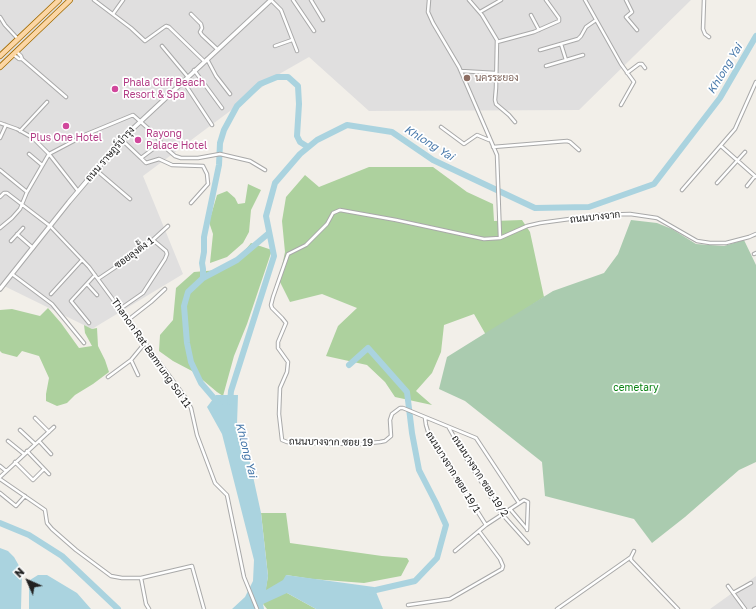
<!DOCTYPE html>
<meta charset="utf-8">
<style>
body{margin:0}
#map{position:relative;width:756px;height:609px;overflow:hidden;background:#f2efe9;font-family:"Golos Text",sans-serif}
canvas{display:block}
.north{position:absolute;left:8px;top:561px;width:40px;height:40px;-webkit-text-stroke:3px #fff;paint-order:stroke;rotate:315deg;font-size:11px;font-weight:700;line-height:16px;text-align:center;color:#222}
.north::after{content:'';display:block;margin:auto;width:14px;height:18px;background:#222;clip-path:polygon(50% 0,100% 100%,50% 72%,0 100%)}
</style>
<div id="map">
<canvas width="756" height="609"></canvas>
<div class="north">N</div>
</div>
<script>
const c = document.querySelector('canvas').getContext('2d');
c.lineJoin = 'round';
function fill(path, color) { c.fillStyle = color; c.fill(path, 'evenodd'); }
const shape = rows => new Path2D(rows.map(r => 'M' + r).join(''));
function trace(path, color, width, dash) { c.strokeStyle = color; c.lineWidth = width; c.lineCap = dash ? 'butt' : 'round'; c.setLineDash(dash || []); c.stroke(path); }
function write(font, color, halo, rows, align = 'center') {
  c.font = font + ' "Golos Text",Sarabun,sans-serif'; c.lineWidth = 3.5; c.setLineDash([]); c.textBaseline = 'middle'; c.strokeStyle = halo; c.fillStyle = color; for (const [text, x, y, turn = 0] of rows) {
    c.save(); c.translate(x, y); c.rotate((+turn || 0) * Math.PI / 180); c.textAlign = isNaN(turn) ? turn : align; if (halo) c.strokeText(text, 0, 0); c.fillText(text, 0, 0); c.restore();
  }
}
const residential = shape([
 [0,0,691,0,579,110,369,111,309,57,281,73,143,176,183,274,92,329,0,284],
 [756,576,756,609,710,609]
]);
const forest = shape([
 [369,167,433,167,467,192,493,204,494,221,522,220,530,232,544,297,486,335,474,314,444,325,441,352,432,373,416,391,432,405,395,397,385,382,367,365,326,356,338,326,357,308,322,294,290,302,279,280,285,252,282,221,286,197,305,175,319,187],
 [248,184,261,190,251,210,249,232,243,243,227,257,210,263,213,234,209,222,217,195,227,191,235,198,238,204,245,203],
 [251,243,272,250,247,324,234,356,223,396,217,392,192,371,173,361,159,351,160,335,173,320,176,288,194,272,218,270,229,267,237,260],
 [48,308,61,323,79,348,92,346,85,333,84,325,92,329,97,328,98,346,105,360,109,372,93,384,75,395,67,403,57,406,46,401,46,394,49,378,39,356,22,351,17,357,2,353,0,351,0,310,12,309,40,316],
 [261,513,286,513,290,543,382,556,407,558,409,561,401,576,364,583,312,579,286,575,287,593,316,609,267,609,263,604,268,576]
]);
const cemetery = shape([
 [631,220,657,223,672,229,696,244,724,246,744,240,756,265,756,462,739,470,685,517,652,543,634,519,545,496,542,462,465,401,439,389,447,357,553,291,604,273,618,254]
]);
const water = shape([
 [216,395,238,395,237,424,249,458,261,513,268,576,266,590,283,580,286,575,374,587,383,609,316,609,287,593,263,604,264,609,232,609,245,597,253,581,254,560,222,434,207,407],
 [0,548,8,551,14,557,22,571,21,609,0,609],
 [38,575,47,575,77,593,91,609,29,609,29,587,30,580]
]);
const river = shape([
 [203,278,203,269,202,263,204,252,204,237,219,165,220,143,224,130,237,106,260,84,277,77,288,77,298,86,299,104,297,136,300,142,308,147],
 [349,365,368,348,407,392,412,433,419,470,436,503,446,525,437,558,415,581,367,592],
 [230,402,231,391,274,256,266,216,275,183,300,154,317,140,347,125,392,132,433,160,535,208,589,207,654,184,720,98,756,36],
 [219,404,201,383,191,362,187,343,184,306,188,292,203,278,237,260,269,233],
 [0,523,29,535,62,556,118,609]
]);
const minor = shape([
 [94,0,131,28,145,41,163,28,166,26,169,27,204,61],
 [271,0,281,10,297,51],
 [293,0,314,31],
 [311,0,323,20],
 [429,0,428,12,433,23,459,67,497,155,500,238],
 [469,0,482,15,497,40,496,88,495,100,496,104,509,115,515,122],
 [585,0,621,64,634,82,621,105],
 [626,0,632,12,626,17,637,30],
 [704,0,703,29,705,34,709,37],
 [480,12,501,0],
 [113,14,123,0],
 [191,14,201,24,202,28,200,32,202,35,217,49],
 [531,15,539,30],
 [0,17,5,25,18,39],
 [497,42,534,32,559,21,559,18,546,0],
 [561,44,566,60],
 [162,46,187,76],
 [275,46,292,40],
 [540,50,578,39,581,36,586,27,596,20],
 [17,52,21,56,22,59],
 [14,55,19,59,22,59,66,97],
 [207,59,216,76,230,94],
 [546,66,583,55],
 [194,70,222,108],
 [461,71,495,73],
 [627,73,639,64,642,64,645,68],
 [183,81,212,125],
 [0,123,17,129,33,138,49,154,78,191],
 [441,127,464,144,477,135,489,140],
 [20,131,47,102],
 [0,138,6,125],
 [122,140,141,158,161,143],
 [721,146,756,177],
 [493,147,567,141,570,142,579,150],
 [29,154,42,165],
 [141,158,146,163,159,159,172,165,203,166,207,174,208,184,191,203],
 [0,170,27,192],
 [96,170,130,199],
 [717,183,745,152],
 [747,186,755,176],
 [682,190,735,129,756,82],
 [0,197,4,193,7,193,50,226,89,267,185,397,191,408,197,435,215,483,227,495,244,577,257,609],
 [0,228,12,218,20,209,27,192,49,154,87,134,133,115,151,131,168,150,175,156,181,158,198,158,220,154,250,161,265,170],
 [17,234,33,248],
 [11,241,23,228],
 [754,254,756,253],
 [12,274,52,304,84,343],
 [98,279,144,248,168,226],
 [87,284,97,295],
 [51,294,82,260],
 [120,309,143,293,165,259,167,254,166,251,153,240],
 [128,320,151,302,165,289],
 [89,323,71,301,95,275],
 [131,360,138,375],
 [108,377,131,360,145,343],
 [35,418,49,432],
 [425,418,426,425,429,435,486,525],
 [449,428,466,458,502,514,528,543],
 [20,430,35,444],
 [8,441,24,454],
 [39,441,51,454],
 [27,451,49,474],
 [15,462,33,480,44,469],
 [0,466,6,471],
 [0,477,54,427],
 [0,479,45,510,47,523,52,529,76,550,111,576,122,578,141,578,192,566,204,609],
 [0,493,16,506,25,496],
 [519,503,476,438,403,408,400,408,392,414,390,420,391,436,385,441,380,442,360,444,298,443,287,442,282,440,279,414,280,388,287,372,288,362,278,348,278,342,286,323,282,318,272,308,271,305,273,297,288,254,306,245,327,224,333,213,340,210,396,220,484,239,500,238,527,226,540,223,599,215,630,214,657,218,697,241,710,243,726,243,749,237,756,234],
 [510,509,527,529],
 [455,551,486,525,524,500,528,502,527,530],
 [634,551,631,557,631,560,678,609],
 [141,578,146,604,149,609],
 [728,586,745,609],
 [733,593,751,583],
 [408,605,450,599,502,569,503,566,500,559,479,531],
 [557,609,631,557],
 [754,609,756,608]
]);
const tertiary = shape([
 [0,289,69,202,125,136,271,0]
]);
const primary = shape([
 [0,56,59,0],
 [0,67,70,0]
]);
const markers = [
 [467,78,4,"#8d6e63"],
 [115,89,4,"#d1479c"],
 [66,126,4,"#d1479c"],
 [138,140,4,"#d1479c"]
];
const educationNames = [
 ["นครระยอง",475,78]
];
const hotelNames = [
 ["Phala Cliff Beach",123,83],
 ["Resort & Spa",123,95],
 ["Rayong",146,134],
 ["Palace Hotel",146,146],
 ["Plus One Hotel",66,138,"center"]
];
const streetNames = [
 ["ถนน ราษฎร์บำรุง",110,154,-49],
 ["ถนนบางจาก",595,217,-6],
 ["ซอยลุงตั้ง 1",134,253,-36],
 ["Thanon Rat Bamrung Soi 11",151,353,55],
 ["ถนนบางจาก ซอย 19",331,442,1],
 ["ถนนบางจาก ซอย 19/1",453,472,58],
 ["ถนนบางจาก ซอย 19/2",480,476,57]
];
const parkNames = [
 ["cemetary",636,388]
];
const waterNames = [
 ["Khlong Yai",725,69,-59],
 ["Khlong Yai",429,143,32],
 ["Khlong Yai",246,450,76]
];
fill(residential, '#e0dfdf');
fill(forest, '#add19e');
fill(cemetery, '#aacbaf');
fill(water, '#aad3df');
trace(river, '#aad3df', 6);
trace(minor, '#a9a9a9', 4.5);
trace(tertiary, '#a9a9a9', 5.5);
trace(primary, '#a06b00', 6);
trace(minor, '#fff', 2.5);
trace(tertiary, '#fff', 3.5);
trace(primary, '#fcd6a4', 4.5);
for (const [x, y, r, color] of markers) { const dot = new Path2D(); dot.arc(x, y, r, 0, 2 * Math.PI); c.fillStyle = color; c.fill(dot); trace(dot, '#fff', 1.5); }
write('10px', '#785e54', '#fff', educationNames, 'left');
write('10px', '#b23c85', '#fff', hotelNames, 'left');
write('10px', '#222', '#fff', streetNames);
write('10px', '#0c8416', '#fff', parkNames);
write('italic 11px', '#4a7aab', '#fff', waterNames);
</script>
